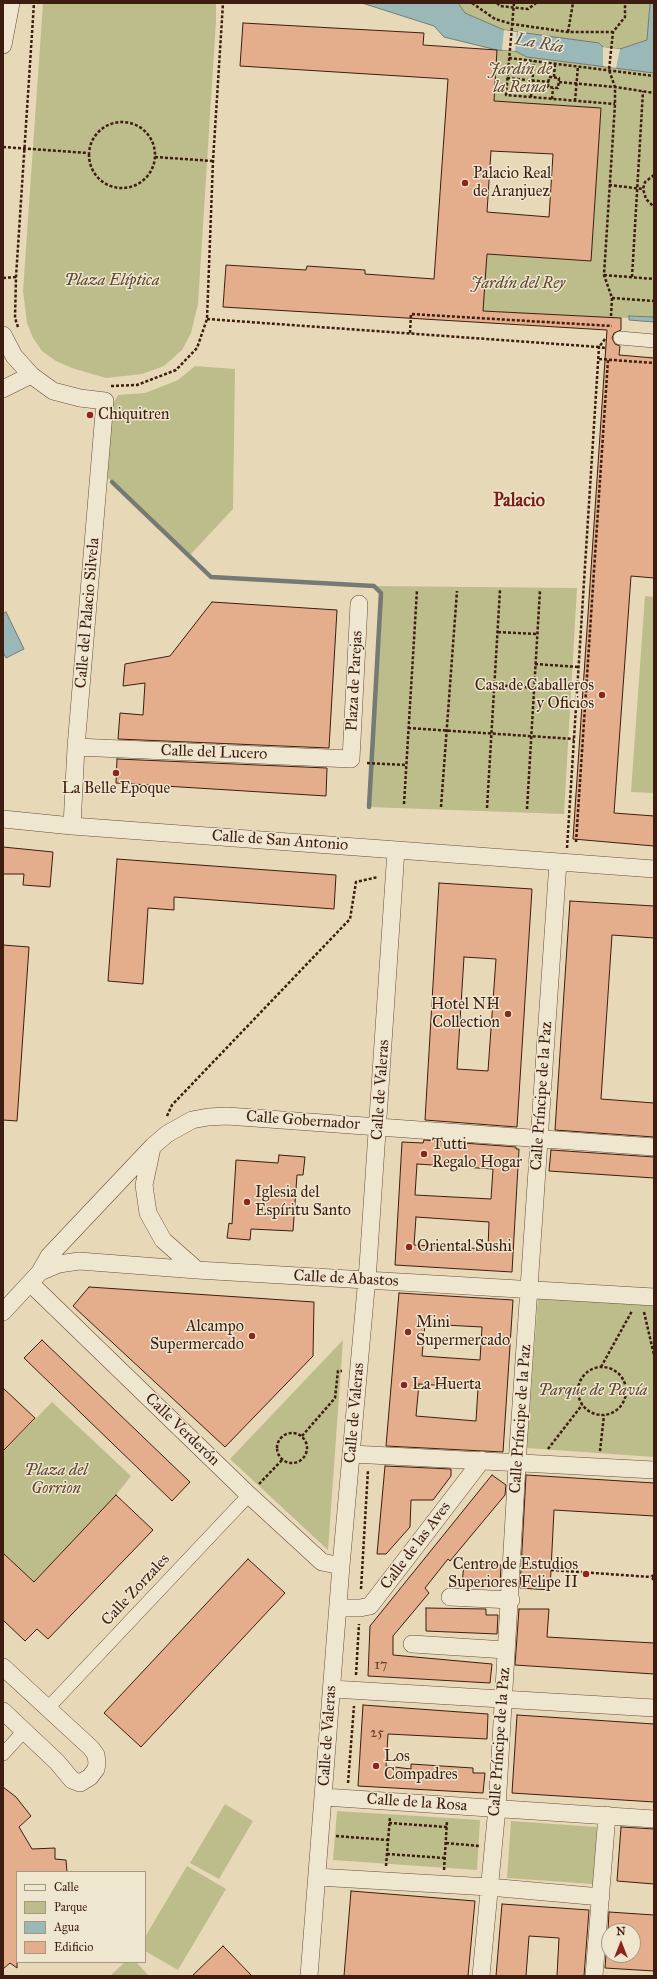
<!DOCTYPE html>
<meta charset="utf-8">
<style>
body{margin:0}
#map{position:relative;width:657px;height:1979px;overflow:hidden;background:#e7d9b7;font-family:"IM FELL Great Primer",serif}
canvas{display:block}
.frame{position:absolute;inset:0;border:4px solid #3d1d0f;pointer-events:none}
.legend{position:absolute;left:16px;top:1871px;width:130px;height:92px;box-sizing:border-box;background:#efe6d0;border:1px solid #a89683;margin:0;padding:5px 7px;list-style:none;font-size:12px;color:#3d1d0f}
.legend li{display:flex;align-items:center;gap:8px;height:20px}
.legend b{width:20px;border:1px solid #a89683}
.north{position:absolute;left:601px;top:1923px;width:40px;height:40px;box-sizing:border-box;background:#efe6d0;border:1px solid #a89683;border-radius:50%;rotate:0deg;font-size:11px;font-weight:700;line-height:16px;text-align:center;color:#3d1d0f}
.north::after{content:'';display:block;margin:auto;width:14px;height:18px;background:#8f2418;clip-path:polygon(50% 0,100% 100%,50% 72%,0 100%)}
</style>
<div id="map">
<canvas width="657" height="1979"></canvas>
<div class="frame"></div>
<ul class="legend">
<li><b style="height:5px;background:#efe6d0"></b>Calle</li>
<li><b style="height:11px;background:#bcbd8a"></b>Parque</li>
<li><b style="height:11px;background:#9ab8b8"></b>Agua</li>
<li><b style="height:11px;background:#e4ad8c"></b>Edificio</li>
</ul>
<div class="north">N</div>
</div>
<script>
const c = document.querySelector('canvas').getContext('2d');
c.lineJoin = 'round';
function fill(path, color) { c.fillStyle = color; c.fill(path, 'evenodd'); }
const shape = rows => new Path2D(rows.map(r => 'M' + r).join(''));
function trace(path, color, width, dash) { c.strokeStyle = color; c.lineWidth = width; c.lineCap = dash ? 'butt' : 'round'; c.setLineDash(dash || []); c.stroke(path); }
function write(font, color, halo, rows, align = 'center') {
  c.font = font + ' "IM FELL Great Primer",serif'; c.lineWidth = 3; c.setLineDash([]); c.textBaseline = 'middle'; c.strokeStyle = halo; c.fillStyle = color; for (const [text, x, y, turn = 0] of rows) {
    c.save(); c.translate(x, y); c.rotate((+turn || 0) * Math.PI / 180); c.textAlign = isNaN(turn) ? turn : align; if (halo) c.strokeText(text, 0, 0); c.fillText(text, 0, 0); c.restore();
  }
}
const green = shape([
 [43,3,216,3,216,21,198,304,191,333,182,350,164,366,142,374,106,378,72,368,56,361,42,351,33,338,27,323,23,291],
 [458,3,650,3,647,40,620,49,504,30,465,13],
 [497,50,515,51,527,57,654,73,654,317,630,316,629,318,621,318,483,311,487,254,591,261,601,109,493,101],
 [195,366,235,369,233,509,190,555,107,477,113,404,118,395,145,393,178,380],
 [374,586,577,588,564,814,369,807,381,601,381,593],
 [645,596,654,597,654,793,631,792],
 [538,1296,654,1303,654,1457,527,1448],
 [343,1340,328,1550,230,1459],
 [52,1402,131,1476,116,1495,34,1582,3,1553,3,1452],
 [225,1804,253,1821,219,1879,190,1863],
 [337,1811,480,1820,477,1870,333,1860],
 [511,1821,597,1827,593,1884,507,1878],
 [187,1866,226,1889,178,1970,145,1951,145,1937],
 [125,1962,136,1962,149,1976,110,1976]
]);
const water = shape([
 [362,3,458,3,465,13,504,30,599,43,603,47,620,49,647,40,650,3,654,3,654,73,527,57,515,51,497,50,444,37,434,26,362,3],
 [629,316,654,317,654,322,629,320,629,316],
 [6,612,24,649,6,658,3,652,3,614,6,612]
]);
const pier = shape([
 [504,30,517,32,515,51,502,50],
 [603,47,620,49,616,68,603,66]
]);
const stream = shape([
 [112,482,211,577,374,586,381,593,369,807]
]);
const building = shape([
 [243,23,424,33,423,45,497,50,494,101,601,108,591,261,487,254,483,311,621,318,621,330,614,333,612,338,615,344,620,346,619,355,654,358,654,578,631,576,614,813,654,816,654,846,573,839,607,330,223,307,226,265,306,270,307,266,365,270,365,274,434,279,448,79,240,66,243,23],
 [491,151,553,154,549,217,487,212,491,151],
 [212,602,337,610,329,748,118,739,120,713,143,715,145,683,123,686,125,664,170,656,212,602],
 [117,759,327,768,326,796,116,783,117,759],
 [3,847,53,852,50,887,23,885,24,874,3,874,3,847],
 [117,859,336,875,334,909,174,897,174,910,148,908,143,984,108,981,117,859],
 [439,883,532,889,517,1127,425,1120,439,883],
 [464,957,496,959,488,1071,457,1069,464,957],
 [570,901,654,906,654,938,612,935,601,1099,654,1103,654,1137,555,1130,570,901],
 [3,945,29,947,17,1121,3,1120,3,945],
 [424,1140,516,1147,516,1149,519,1149,512,1272,395,1265,402,1142,423,1143,424,1140],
 [417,1164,493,1169,491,1199,415,1195,417,1164],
 [416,1217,489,1222,488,1249,414,1245,416,1217],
 [551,1150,654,1157,654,1178,549,1171,551,1150],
 [279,1155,305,1157,303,1175,297,1175,293,1231,251,1229,250,1240,227,1238,229,1223,232,1224,236,1160,278,1163,279,1155],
 [89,1287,314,1302,313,1356,225,1447,73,1306,89,1287],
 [399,1293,513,1300,503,1452,386,1446,399,1293],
 [425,1324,482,1327,480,1360,422,1356,425,1324],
 [419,1384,478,1388,476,1421,416,1416,419,1384],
 [42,1340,190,1482,172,1501,24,1358,42,1340],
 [3,1388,35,1418,3,1451,3,1388],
 [385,1466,451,1469,451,1476,433,1500,411,1500,410,1527,386,1554,377,1554,385,1466],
 [492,1475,506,1485,505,1495,450,1561,448,1559,425,1588,429,1593,393,1636,393,1655,492,1664,490,1683,368,1676,370,1626,492,1475],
 [526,1475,654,1483,654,1516,554,1510,550,1590,520,1588,526,1475],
 [116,1495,153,1530,48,1639,37,1629,25,1641,3,1620,3,1553,34,1582,116,1495],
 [248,1559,285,1593,141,1747,104,1713,248,1559],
 [464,1563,501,1565,500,1587,462,1585,464,1563],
 [426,1608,486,1609,486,1615,498,1615,497,1634,426,1631,426,1608],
 [519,1609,549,1609,547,1637,654,1643,654,1674,515,1665,519,1609],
 [363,1705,488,1714,487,1739,388,1734,386,1766,411,1769,411,1764,473,1768,473,1773,485,1773,483,1793,358,1786,363,1705],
 [517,1715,654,1724,654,1802,512,1793,517,1715],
 [3,1787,16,1797,31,1816,19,1827,32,1849,55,1848,55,1859,66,1860,67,1872,17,1872,17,1968,10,1963,3,1969,3,1787],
 [621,1827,654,1829,654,1884,617,1881,621,1827],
 [351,1891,475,1901,468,1976,344,1976,351,1891],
 [502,1904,589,1910,584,1976,557,1976,559,1938,529,1936,526,1976,496,1976,502,1904],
 [609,1912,654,1915,654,1971,605,1968,606,1955,633,1955,633,1931,608,1931,609,1912],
 [223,1946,252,1976,192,1976,223,1946]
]);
const path = shape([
 [472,3,495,19,512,24,568,32,613,32],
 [497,3,500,6,528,9,536,3],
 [514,3,506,95,615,104],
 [568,32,573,3],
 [509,58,654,76],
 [549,77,559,78,558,88,548,87,549,77],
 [554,77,555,63],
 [507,78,549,82],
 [559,82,615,87,654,93],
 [531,97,534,61],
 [552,99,553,88],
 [575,101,578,66],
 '89 155a33 33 0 1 1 66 0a33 33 0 1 1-66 0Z',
 [3,147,88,153],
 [155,157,213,161],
 [654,175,645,182,643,189,646,199,654,207],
 [609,185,643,189],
 [604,275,654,279],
 [632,277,643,91],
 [3,278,16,277],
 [612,298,654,301],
 [611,316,612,298,604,275,615,104,615,87,609,70,613,32,625,17,625,3],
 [207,319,599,347,605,339],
 [18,327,15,318,16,277,34,3],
 [410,333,411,314,612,326],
 [599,359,654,363],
 [111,386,137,385,176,370,197,348,207,319,213,161,223,3],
 [498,632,537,634],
 [535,664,579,667],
 [495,685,534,688],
 [408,728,574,739],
 [367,763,406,765],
 [404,804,417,590],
 [441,807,457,591],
 [487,808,500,590],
 [527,809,540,590],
 [576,842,608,360],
 [567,848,599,347,605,348],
 [167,1116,172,1105,350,919,356,882,378,877],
 [644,1312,654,1355],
 [601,1367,632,1311],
 '578 1391a24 24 0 1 1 48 0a24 24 0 1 1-48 0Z',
 '277 1448a15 15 0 1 1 30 0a15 15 0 1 1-30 0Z',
 [302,1436,335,1398,338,1371,342,1371],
 [548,1449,582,1405],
 [600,1451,604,1415],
 [259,1484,282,1460],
 [551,1570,651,1577],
 [654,1575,651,1577,654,1580],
 [361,1589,368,1470],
 [356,1675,359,1624],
 [348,1783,354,1706],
 [389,1823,447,1827],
 [336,1836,388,1840],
 [446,1843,479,1846],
 [387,1854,445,1858],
 [386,1866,390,1817],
 [444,1870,447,1821]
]);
const pedestrian = shape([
 [620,338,654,341],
 [47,1709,249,1495],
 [3,1754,24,1731]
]);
const minor = shape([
 [3,45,11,3],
 [3,335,14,356,31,375,53,391,80,398,105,401,76,747,72,826],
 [3,389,31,375],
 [76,747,351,759,359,604],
 [3,819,72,826,654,869],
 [152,1148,144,1185,148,1213,163,1240,197,1270],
 [40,1272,59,1264,79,1261,197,1270,654,1297],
 [30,1283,249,1495,322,1562,341,1566],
 [3,1312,40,1272,49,1256,153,1146,167,1134,192,1120,208,1117,227,1116,654,1147],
 [352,1454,654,1470],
 [450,1597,511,1600],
 [338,1608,360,1608,370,1606,482,1460],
 [412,1644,506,1650],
 [3,1667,91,1748,96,1755,97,1763,96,1769,90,1777,80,1783,72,1780,57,1762,3,1711],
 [332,1689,654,1708],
 [324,1797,654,1819],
 [317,1877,489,1887,601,1897],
 [309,1976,341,1566,368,1266,396,850],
 [481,1976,497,1808,518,1449,558,862],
 [594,1976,607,1815]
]);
const markers = [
 [465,183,4,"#8f2418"],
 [90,415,4,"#8f2418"],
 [602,695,4,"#8f2418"],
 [116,773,4,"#8f2418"],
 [508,1014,4,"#8f2418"],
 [424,1154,4,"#8f2418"],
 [247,1202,4,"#8f2418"],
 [409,1247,4,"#8f2418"],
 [408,1332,4,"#8f2418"],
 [252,1336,4,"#8f2418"],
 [404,1385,4,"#8f2418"],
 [586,1574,4,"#8f2418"],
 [376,1766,4,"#8f2418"]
];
const numberNames = [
 ["17",381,1666],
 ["25",377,1734]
];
const parkNames = [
 ["Jardín de",520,70],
 ["la Reina",520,88],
 ["Plaza Elíptica",112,281],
 ["Jardín del Rey",518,284],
 ["Parque de Pavía",593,1391],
 ["Plaza del",56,1471],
 ["Gorrion",56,1489]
];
const poiNames = [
 ["Palacio Real",473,174],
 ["de Aranjuez",473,192],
 ["Chiquitren",98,415],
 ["Casa de Caballeros",594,686,"right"],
 ["y Oficios",594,704,"right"],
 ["La Belle Epoque",116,789,"center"],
 ["Hotel NH",500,1005,"right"],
 ["Collection",500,1023,"right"],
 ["Tutti",432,1145],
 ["Regalo Hogar",432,1163],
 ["Iglesia del",255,1193],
 ["Espíritu Santo",255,1211],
 ["Oriental Sushi",417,1247],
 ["Mini",416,1323],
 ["Supermercado",416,1341],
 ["Alcampo",244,1327,"right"],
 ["Supermercado",244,1345,"right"],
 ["La Huerta",412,1385],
 ["Centro de Estudios",578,1565,"right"],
 ["Superiores Felipe II",578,1583,"right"],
 ["Los",384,1757],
 ["Compadres",384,1775]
];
const streetNames = [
 ["Calle del Palacio Silvela",88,613,-85],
 ["Plaza de Parejas",355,681,-87],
 ["Calle del Lucero",214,753,2],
 ["Calle de San Antonio",280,841,4],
 ["Calle de Valeras",381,1090,-86],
 ["Calle Príncipe de la Paz",542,1096,-86],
 ["Calle Gobernador",303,1121,4],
 ["Calle de Abastos",346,1279,3],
 ["Calle de Valeras",355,1413,-85],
 ["Calle Príncipe de la Paz",521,1419,-86],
 ["Calle Verderón",182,1430,44],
 ["Calle de las Aves",416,1546,-53],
 ["Calle Zorzales",136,1590,-47],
 ["Calle de Valeras",328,1736,-86],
 ["Calle Príncipe de la Paz",500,1742,-86],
 ["Calle de la Rosa",417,1803,4]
];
const waterNames = [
 ["La Ría",539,44,10]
];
const quarterNames = [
 ["Palacio",519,502]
];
fill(green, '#bcbd8a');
fill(water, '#9ab8b8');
trace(water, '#757a74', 1);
fill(pier, '#e7d9b7');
trace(stream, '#757a74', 4.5);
fill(building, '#e4ad8c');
trace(building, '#3d1d0f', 1);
trace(pedestrian, '#684c39', 14);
trace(minor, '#684c39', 18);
trace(path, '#3d1d0f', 2.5, [3, 2]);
trace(pedestrian, '#efe6d0', 13);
trace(minor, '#efe6d0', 17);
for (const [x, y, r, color] of markers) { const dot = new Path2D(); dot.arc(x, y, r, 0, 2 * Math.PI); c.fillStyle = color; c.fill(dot); trace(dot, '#efe6d0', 1.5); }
write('14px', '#67412e', null, numberNames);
write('italic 16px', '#5d452e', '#efe6d0', parkNames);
write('16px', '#3d1d0f', '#efe6d0', poiNames, 'left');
write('16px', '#3d1d0f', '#efe6d0', streetNames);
write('italic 17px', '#594c42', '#efe6d0', waterNames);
write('bold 18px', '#7a1f14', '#efe6d0', quarterNames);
</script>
